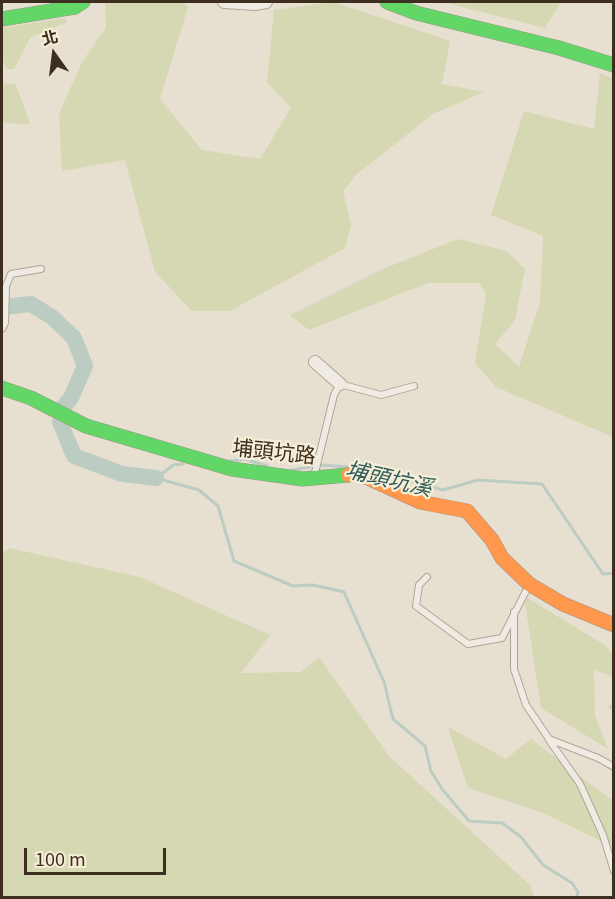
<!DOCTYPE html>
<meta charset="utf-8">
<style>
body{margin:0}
#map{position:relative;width:615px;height:899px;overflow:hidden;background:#e7e0d1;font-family:Georgia,"Noto Sans TC",serif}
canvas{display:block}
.frame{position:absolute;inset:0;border:3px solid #3d2e20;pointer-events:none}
.north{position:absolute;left:24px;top:24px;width:60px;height:60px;-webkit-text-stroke:4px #f7eed8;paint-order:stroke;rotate:346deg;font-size:16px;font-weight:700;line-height:24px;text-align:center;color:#3d2e20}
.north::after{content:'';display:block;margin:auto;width:21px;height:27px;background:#3d2e20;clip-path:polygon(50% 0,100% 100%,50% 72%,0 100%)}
.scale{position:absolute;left:24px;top:848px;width:142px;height:27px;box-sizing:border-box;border:3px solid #3d2e20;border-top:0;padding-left:8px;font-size:18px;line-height:21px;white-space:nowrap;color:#3d2e20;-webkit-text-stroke:4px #f7eed8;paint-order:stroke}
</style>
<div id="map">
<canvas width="615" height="899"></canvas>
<div class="frame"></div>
<div class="north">北</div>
<div class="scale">100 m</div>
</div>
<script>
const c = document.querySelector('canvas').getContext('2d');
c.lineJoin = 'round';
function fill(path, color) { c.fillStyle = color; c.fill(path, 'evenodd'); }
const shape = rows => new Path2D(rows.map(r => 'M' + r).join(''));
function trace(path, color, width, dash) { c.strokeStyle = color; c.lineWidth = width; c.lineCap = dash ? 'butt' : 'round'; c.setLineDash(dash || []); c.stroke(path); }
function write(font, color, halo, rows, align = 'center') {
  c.font = font + ' Georgia,"Noto Sans TC",serif'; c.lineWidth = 4.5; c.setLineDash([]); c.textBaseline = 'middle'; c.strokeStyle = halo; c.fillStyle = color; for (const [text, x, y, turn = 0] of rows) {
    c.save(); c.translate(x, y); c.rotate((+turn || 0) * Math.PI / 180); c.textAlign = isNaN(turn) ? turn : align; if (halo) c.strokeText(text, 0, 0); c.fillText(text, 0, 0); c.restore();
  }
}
const green = shape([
 [105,2,182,2,188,7,160,99,202,150,260,159,291,108,267,82,274,10,333,2,450,41,442,84,484,92,433,114,357,174,343,191,351,225,345,248,230,311,192,311,155,272,125,160,62,171,59,114,82,62,106,28],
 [442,2,561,2,545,28],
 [65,18,67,22,30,38,14,69,8,69,2,62,2,28],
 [600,73,614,79,613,437,496,387,475,363,486,294,479,283,428,283,309,330,290,315,378,271,458,239,506,251,525,269,515,320,495,344,519,367,540,302,543,236,491,215,524,111,594,129],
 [2,83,16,85,30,124,2,123],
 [9,548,140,577,270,635,241,673,301,672,319,657,389,756,531,886,534,897,2,897,2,553],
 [524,596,605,645,613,655,613,677,594,670,595,716,608,749,541,708],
 [448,727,506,759,531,739,613,801,613,847,541,812,468,788]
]);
const stream = shape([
 [230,461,245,459,267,466],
 [291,470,324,465,347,467],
 [368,470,443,490,478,480,542,484,603,574,614,573],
 [158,477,173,465,183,464],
 [156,478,199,490,218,506,234,561,293,586,313,585,344,592,384,682,393,719,425,746,431,771,442,789,469,821,502,823,521,837,543,865,572,883,578,892,577,898]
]);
const river = shape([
 [2,307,31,304,52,317,74,338,85,366,71,398,60,411],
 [60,422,74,456,122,474,156,478]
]);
const path = shape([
 [614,698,610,707,614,715]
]);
const lane = shape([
 [2,329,5,323,6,286,11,274,41,269],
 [314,477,334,395,340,384,381,395,414,386],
 [427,577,419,585,416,606,468,644,502,638,529,585],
 [514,612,514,669,526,705,549,739,598,758,614,767],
 [549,740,580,784,603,835,614,871]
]);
const street = shape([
 [224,2,255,4,266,2],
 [315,362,340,384]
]);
const fast = shape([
 [387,2,416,13,559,48,614,65],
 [2,19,75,7,83,2],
 [2,388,31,398,86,426,232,469,303,479,348,475]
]);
const slow = shape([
 [348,475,359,474,420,502,467,511,492,540,502,558,529,584,563,604,614,625]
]);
const streetNames = [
 ["埔頭坑路",274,451,6]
];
const waterNames = [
 ["埔頭坑溪",389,478,13]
];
fill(green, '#d6d7b3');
trace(stream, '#bcccc2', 3);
trace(river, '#bcccc2', 16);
trace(lane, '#ada599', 8);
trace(street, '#ada599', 14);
trace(fast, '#9c958a', 15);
trace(slow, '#9c958a', 15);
trace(path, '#c8c2b9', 1.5, [4.5, 3]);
trace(lane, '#efebe3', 6);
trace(street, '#efebe3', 12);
trace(fast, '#63d668', 14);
trace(slow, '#ff974d', 14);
write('21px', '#3d2e20', '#f7eed8', streetNames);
write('italic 22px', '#2f5d5a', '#f7eed8', waterNames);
</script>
